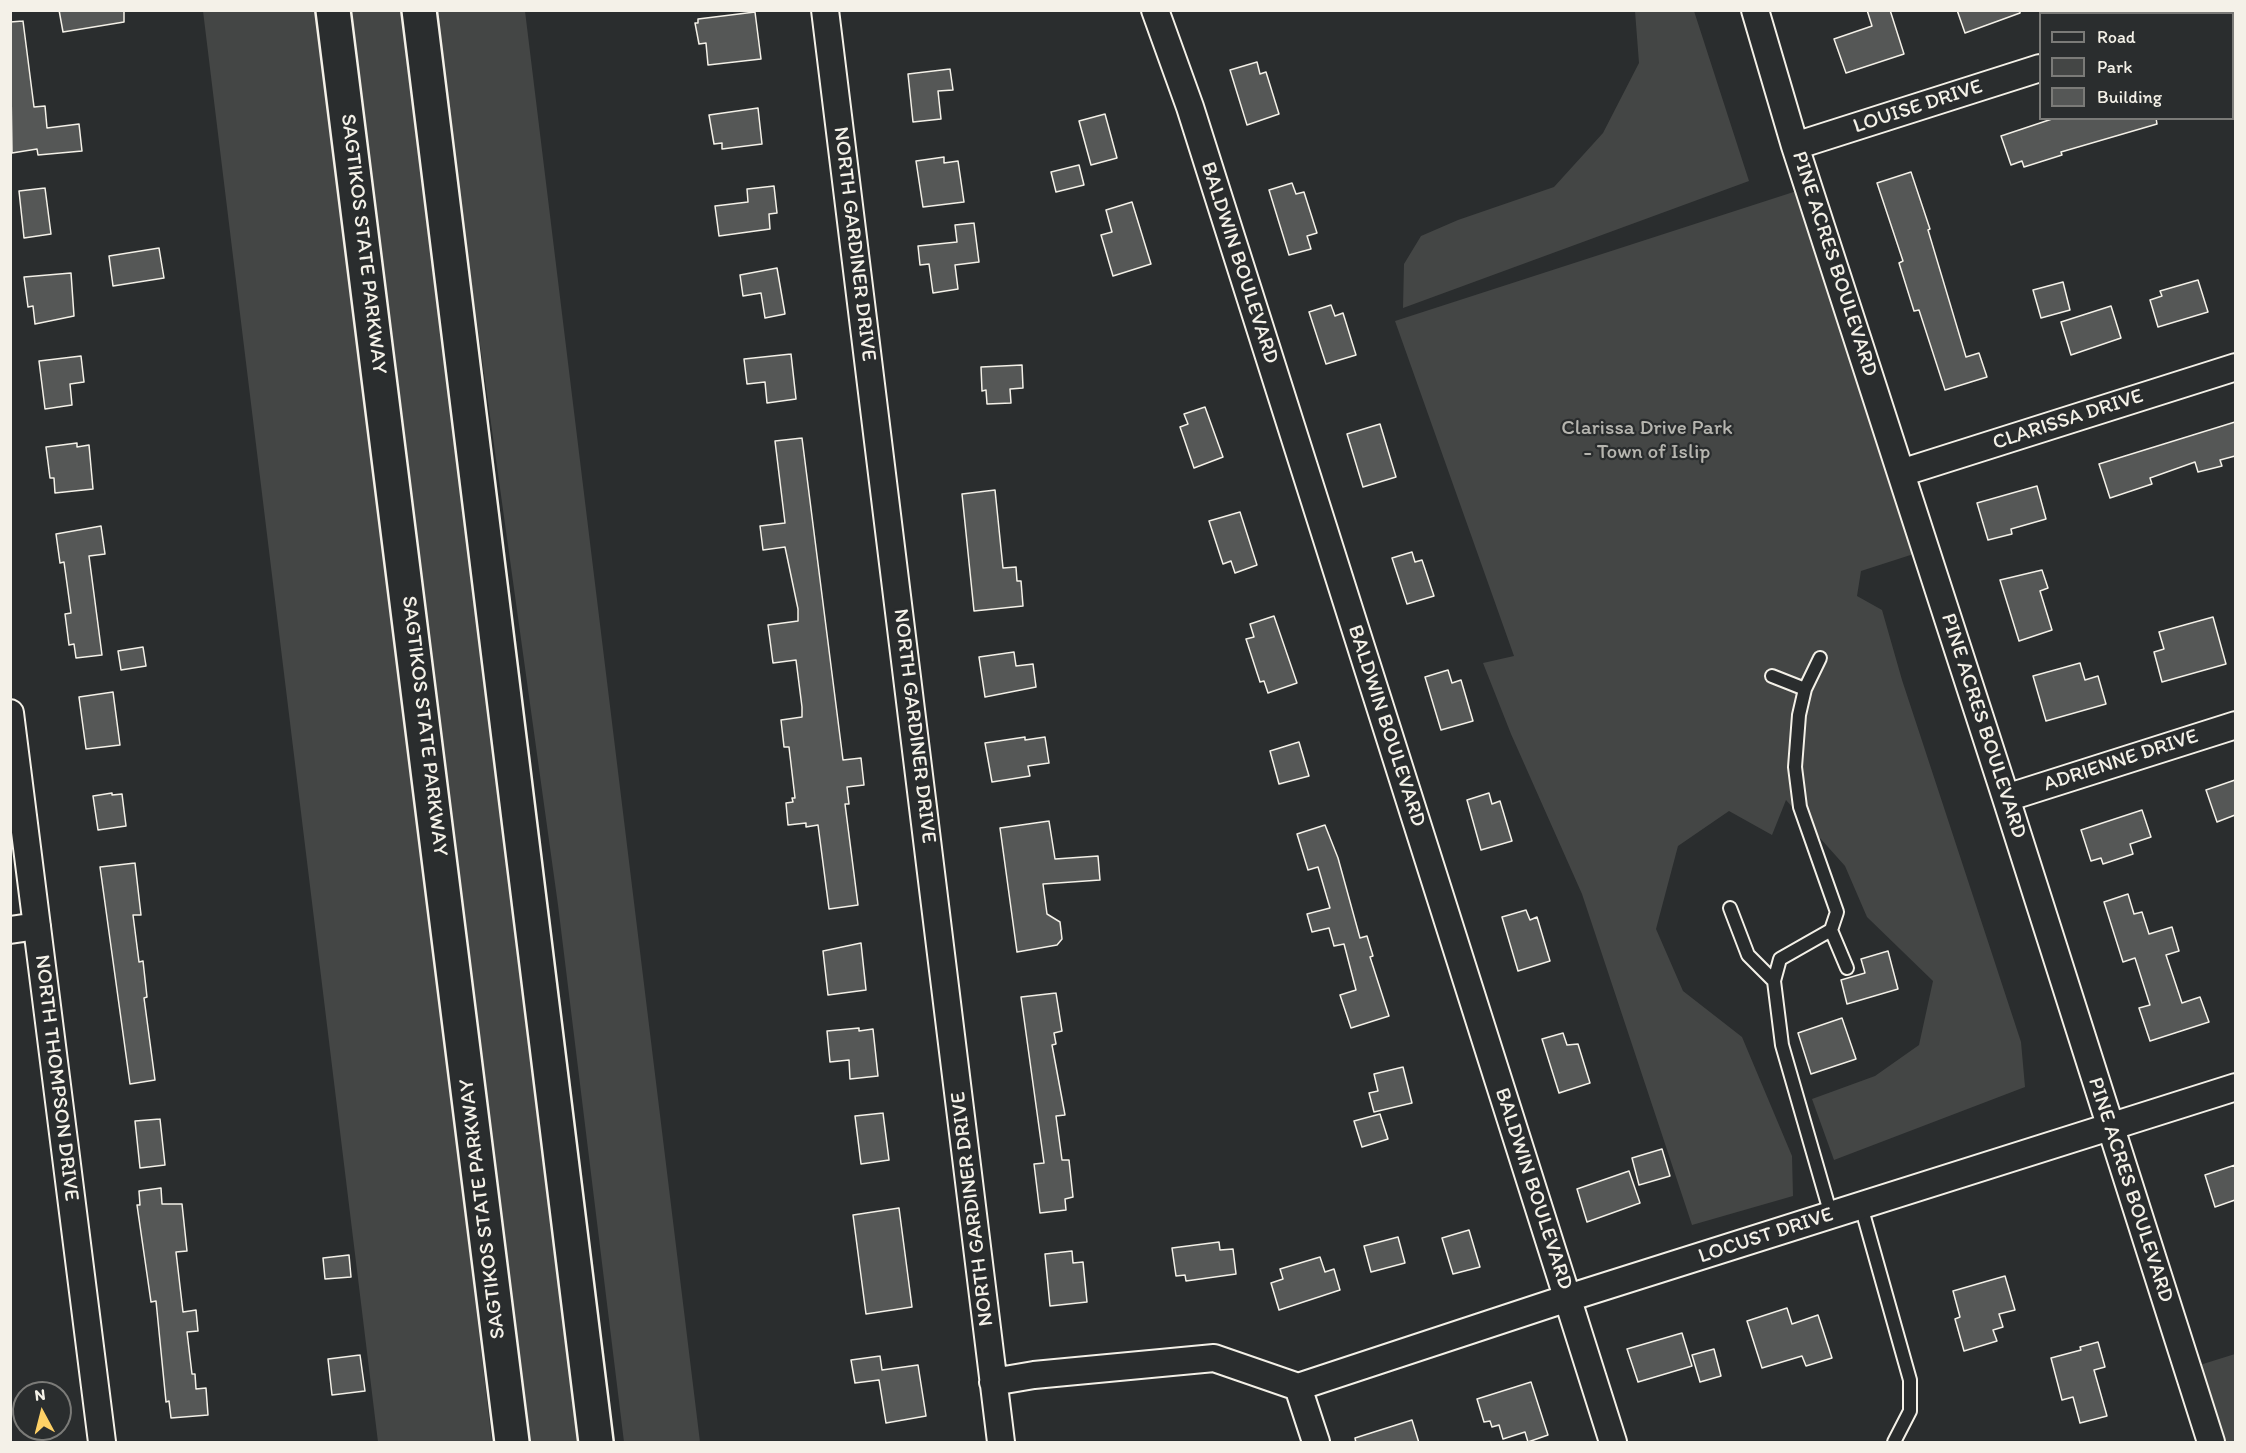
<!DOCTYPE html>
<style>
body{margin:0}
#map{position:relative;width:2246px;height:1453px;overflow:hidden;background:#2a2d2e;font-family:Itim,sans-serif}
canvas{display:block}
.frame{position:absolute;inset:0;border:12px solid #f4f1e8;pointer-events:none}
.legend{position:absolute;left:2039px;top:12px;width:195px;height:108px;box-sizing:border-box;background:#2a2d2e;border:2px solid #7b7b78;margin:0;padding:8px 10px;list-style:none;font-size:18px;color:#f4f1e8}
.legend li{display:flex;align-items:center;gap:12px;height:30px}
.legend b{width:30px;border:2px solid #7b7b78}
.north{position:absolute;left:12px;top:1381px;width:60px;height:60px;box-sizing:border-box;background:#2a2d2e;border:2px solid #7b7b78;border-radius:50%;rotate:353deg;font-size:16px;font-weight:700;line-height:24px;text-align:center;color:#f4f1e8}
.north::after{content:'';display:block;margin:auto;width:21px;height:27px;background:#ffd166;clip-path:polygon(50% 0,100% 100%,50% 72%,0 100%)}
</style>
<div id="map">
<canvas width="2246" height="1453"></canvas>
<div class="frame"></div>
<ul class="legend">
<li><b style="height:8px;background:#2a2d2e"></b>Road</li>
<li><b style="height:16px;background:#444645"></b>Park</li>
<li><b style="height:16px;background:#555756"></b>Building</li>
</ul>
<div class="north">N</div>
</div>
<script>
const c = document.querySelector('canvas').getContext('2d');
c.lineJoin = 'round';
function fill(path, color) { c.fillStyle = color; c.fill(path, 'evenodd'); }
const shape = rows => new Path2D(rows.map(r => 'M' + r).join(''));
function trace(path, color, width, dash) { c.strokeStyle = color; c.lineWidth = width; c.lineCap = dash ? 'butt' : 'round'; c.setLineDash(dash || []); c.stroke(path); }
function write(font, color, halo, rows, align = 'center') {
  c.font = font + ' Itim,sans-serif'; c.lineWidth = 4.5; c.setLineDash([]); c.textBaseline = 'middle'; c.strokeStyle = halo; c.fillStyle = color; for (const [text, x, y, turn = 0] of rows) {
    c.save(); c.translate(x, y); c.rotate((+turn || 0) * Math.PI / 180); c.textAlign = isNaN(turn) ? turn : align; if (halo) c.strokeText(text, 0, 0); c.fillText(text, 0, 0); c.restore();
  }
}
const green = shape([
 [203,11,316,11,402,686,492,1442,378,1442],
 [349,11,401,11,578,1442,528,1442,394,348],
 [437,11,525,11,700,1442,624,1442,558,905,468,258],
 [1635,11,1694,11,1749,181,1403,308,1404,264,1421,236,1458,220,1554,187,1603,133,1639,63],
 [1809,187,1926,550,1861,571,1857,596,1882,610,1902,680,2021,1042,2025,1087,1834,1160,1812,1099,1875,1076,1919,1045,1933,981,1867,917,1845,866,1786,800,1772,835,1729,811,1678,846,1656,929,1683,991,1742,1037,1792,1156,1793,1196,1692,1225,1582,894,1511,734,1483,663,1514,656,1395,321],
 [2235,1354,2235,1442,2211,1442,2187,1369]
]);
const building = shape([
 [59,10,124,10,124,22,63,32,59,10],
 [1867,10,1890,10,1904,54,1846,73,1834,39,1872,26,1867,10],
 [1957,10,2020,10,2020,13,1965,33,1957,10],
 [755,12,761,59,708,65,706,43,699,44,695,23,698,23,698,19,755,12],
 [23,21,34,107,45,106,47,128,79,124,82,151,38,155,37,149,12,153,10,22,23,21],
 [1257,62,1260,74,1266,72,1279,114,1247,125,1230,70,1257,62],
 [950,69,953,90,938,91,941,119,913,122,908,74,950,69],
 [758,108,762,144,722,149,722,143,714,144,709,115,758,108],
 [1105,114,1117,158,1091,165,1079,121,1105,114],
 [2055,118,2156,118,2157,124,2061,152,2062,155,2024,167,2022,161,2011,165,2001,136,2055,118],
 [944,157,944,163,958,161,964,202,923,207,916,161,944,157],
 [1079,165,1084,185,1056,192,1051,172,1079,165],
 [1911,172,1930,229,1928,230,1966,357,1979,353,1987,377,1945,390,1919,310,1914,311,1899,263,1903,261,1877,183,1911,172],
 [1292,183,1296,194,1304,192,1317,233,1307,236,1311,249,1289,255,1269,190,1292,183],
 [774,186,777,213,769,214,770,229,719,236,715,206,748,202,747,189,774,186],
 [45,188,51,234,24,238,19,191,45,188],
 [1132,202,1151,264,1113,276,1101,235,1112,232,1106,210,1132,202],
 [974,223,979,262,955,265,958,289,933,293,929,264,920,265,918,246,957,242,955,225,974,223],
 [159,248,164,278,113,286,109,256,159,248],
 [777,268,785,314,765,318,761,293,743,296,740,275,777,268],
 [71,273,74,316,35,324,33,306,28,307,24,277,71,273],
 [2198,280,2208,312,2158,327,2150,300,2162,296,2160,291,2198,280],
 [2063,282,2070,310,2041,318,2033,290,2063,282],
 [1331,305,1335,316,1343,313,1356,355,1326,364,1309,312,1331,305],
 [2111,306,2121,338,2071,355,2061,322,2111,306],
 [791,354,796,399,767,403,765,382,747,384,744,359,791,354],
 [81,356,84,382,70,384,72,405,45,409,39,361,81,356],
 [1022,365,1023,388,1010,389,1011,403,987,404,986,390,982,391,981,367,1022,365],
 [1205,407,1223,457,1194,468,1180,427,1188,424,1184,414,1205,407],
 [2235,422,2235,456,2220,460,2222,466,2198,472,2195,462,2150,478,2152,484,2110,498,2099,464,2235,422],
 [1380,424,1396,477,1363,487,1347,434,1380,424],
 [802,438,843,760,861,758,864,785,847,787,849,804,845,804,858,905,829,909,818,825,806,827,806,823,788,825,786,803,793,802,792,798,795,798,789,747,784,747,781,720,802,717,802,707,796,660,773,663,768,625,798,621,798,609,785,547,763,550,760,526,785,523,775,441,802,438],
 [77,443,77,447,89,445,93,489,55,493,54,478,50,478,46,447,77,443],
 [2037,486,2046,519,2011,529,2012,534,1988,540,1977,503,2037,486],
 [995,490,1003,568,1016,567,1017,581,1021,581,1023,606,974,611,962,494,995,490],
 [1240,512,1257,565,1235,573,1231,561,1223,564,1209,521,1240,512],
 [101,526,105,554,89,556,102,655,76,658,74,644,69,645,65,614,71,613,64,562,60,563,56,534,101,526],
 [1412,552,1415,562,1422,560,1434,596,1407,604,1392,558,1412,552],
 [2042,570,2048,588,2040,591,2052,630,2019,641,2000,580,2042,570],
 [1274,616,1297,683,1268,693,1264,681,1260,682,1246,639,1254,637,1250,624,1274,616],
 [2213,617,2226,664,2162,682,2154,652,2164,649,2159,632,2213,617],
 [143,647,146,666,121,670,118,651,143,647],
 [1014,652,1016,666,1033,664,1036,687,985,697,979,657,1014,652],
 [2080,663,2085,680,2098,676,2106,704,2046,721,2033,676,2080,663],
 [1448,670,1452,683,1461,680,1473,721,1441,730,1425,677,1448,670],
 [113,692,120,745,86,749,79,697,113,692],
 [1025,737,1025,740,1045,737,1049,763,1028,766,1030,776,992,782,985,743,1025,737],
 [1299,742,1309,776,1279,784,1270,751,1299,742],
 [2235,780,2235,815,2217,822,2206,790,2235,780],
 [112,793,112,795,122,794,126,826,98,830,93,796,112,793],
 [1489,793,1492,804,1500,801,1512,841,1481,850,1467,800,1489,793],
 [2142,810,2151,837,2130,844,2133,854,2103,864,2101,858,2091,861,2081,830,2142,810],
 [1049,821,1055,859,1098,856,1100,880,1043,884,1047,914,1060,922,1062,939,1057,945,1017,952,1000,828,1049,821],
 [1325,825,1338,858,1360,938,1367,936,1373,956,1370,957,1389,1016,1351,1028,1340,995,1356,990,1344,944,1334,946,1329,928,1312,932,1307,914,1330,908,1318,867,1308,870,1297,834,1325,825],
 [135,863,141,915,133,915,139,962,143,961,147,997,144,998,155,1080,130,1084,100,867,135,863],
 [2128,894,2134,914,2142,912,2149,934,2172,927,2179,951,2166,955,2182,1003,2200,997,2209,1022,2150,1041,2139,1008,2150,1005,2135,958,2123,962,2104,902,2128,894],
 [1526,910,1530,920,1537,917,1550,961,1518,971,1502,917,1526,910],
 [861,943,866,990,828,995,823,951,861,943],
 [1888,951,1898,989,1847,1004,1841,980,1865,973,1861,959,1888,951],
 [1056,993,1062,1031,1054,1033,1056,1044,1052,1045,1065,1115,1056,1116,1062,1160,1069,1160,1073,1197,1065,1199,1066,1210,1040,1213,1034,1164,1044,1163,1021,997,1056,993],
 [1842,1018,1856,1059,1811,1074,1798,1033,1842,1018],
 [859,1028,859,1031,873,1029,878,1076,850,1079,849,1060,830,1062,827,1031,859,1028],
 [1563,1033,1567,1045,1578,1044,1590,1083,1559,1093,1542,1039,1563,1033],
 [1403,1067,1412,1103,1374,1112,1369,1093,1378,1091,1374,1074,1403,1067],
 [883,1113,889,1160,861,1164,855,1116,883,1113],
 [1380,1114,1388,1139,1362,1147,1354,1121,1380,1114],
 [160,1119,165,1165,140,1168,135,1121,160,1119],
 [1662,1149,1670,1176,1639,1185,1632,1158,1662,1149],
 [2235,1165,2235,1200,2215,1207,2205,1175,2235,1165],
 [1629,1171,1640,1203,1587,1222,1577,1189,1629,1171],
 [161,1188,162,1204,182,1204,187,1251,176,1252,183,1312,196,1310,198,1331,187,1332,192,1374,195,1374,196,1389,206,1388,208,1415,171,1418,169,1401,166,1402,156,1301,151,1302,137,1205,140,1205,139,1191,161,1188],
 [899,1208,912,1307,866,1314,853,1215,899,1208],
 [1469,1230,1480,1267,1453,1274,1442,1238,1469,1230],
 [1398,1237,1405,1263,1371,1272,1364,1246,1398,1237],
 [1219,1242,1220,1250,1233,1249,1236,1274,1186,1281,1185,1275,1176,1276,1172,1248,1219,1242],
 [1072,1251,1073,1263,1083,1262,1087,1302,1050,1306,1045,1254,1072,1251],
 [349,1255,351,1277,325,1279,323,1258,349,1255],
 [1320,1257,1325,1272,1334,1269,1340,1290,1279,1310,1271,1283,1283,1279,1280,1269,1320,1257],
 [2005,1276,2015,1310,1999,1314,2003,1327,1993,1330,1997,1341,1964,1351,1955,1319,1960,1317,1953,1291,2005,1276],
 [1787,1308,1792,1324,1818,1315,1832,1358,1806,1366,1802,1356,1762,1368,1747,1321,1787,1308],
 [1682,1333,1692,1366,1638,1382,1627,1349,1682,1333],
 [2098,1342,2105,1367,2094,1370,2107,1416,2080,1423,2073,1397,2062,1400,2051,1358,2081,1350,2080,1347,2098,1342],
 [1714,1349,1721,1376,1700,1382,1692,1355,1714,1349],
 [360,1355,365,1391,332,1395,328,1359,360,1355],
 [880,1356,882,1370,918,1365,926,1416,886,1423,879,1380,855,1383,851,1360,880,1356],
 [1531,1382,1548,1435,1528,1442,1525,1432,1503,1439,1499,1425,1492,1427,1490,1421,1484,1422,1477,1399,1531,1382],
 [1412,1420,1419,1443,1356,1443,1355,1438,1412,1420]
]);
const service = shape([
 [1772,676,1805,689,1799,715,1795,767,1800,807,1837,912,1831,930],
 [1805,689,1820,658],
 [1730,908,1748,955,1774,981,1782,1045,1831,1215],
 [1774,981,1780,959,1831,930,1847,968],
 [1861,1206,1910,1380,1910,1411,1894,1442]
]);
const minor = shape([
 [825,10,1001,1442],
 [1155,10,1190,107,1613,1442],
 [1755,10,1795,146,2006,798,2211,1442],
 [2214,14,2223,10],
 [1795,146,2040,68],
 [1901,473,2236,367],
 [10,713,102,1442],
 [2006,798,2236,725],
 [10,930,37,926],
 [993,1382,1034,1375,1214,1358,1298,1387,1316,1442],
 [1298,1387,1568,1298,2236,1087]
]);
const motorway = shape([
 [333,10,512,1442],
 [419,10,596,1442]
]);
const streetNames = [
 ["LOUISE DRIVE",1918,107,-18],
 ["SAGTIKOS STATE PARKWAY",363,244,83],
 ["NORTH GARDINER DRIVE",854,244,83],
 ["BALDWIN BOULEVARD",1239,263,72],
 ["PINE ACRES BOULEVARD",1834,264,72],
 ["CLARISSA DRIVE",2068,420,-18],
 ["SAGTIKOS STATE PARKWAY",424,726,83],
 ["NORTH GARDINER DRIVE",914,726,83],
 ["BALDWIN BOULEVARD",1386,726,72],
 ["PINE ACRES BOULEVARD",1983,726,72],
 ["ADRIENNE DRIVE",2121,761,-18],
 ["NORTH THOMPSON DRIVE",56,1078,83],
 ["BALDWIN BOULEVARD",1533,1189,72],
 ["PINE ACRES BOULEVARD",2130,1190,72],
 ["SAGTIKOS STATE PARKWAY",483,1209,-97],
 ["NORTH GARDINER DRIVE",973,1209,-97],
 ["LOCUST DRIVE",1766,1236,-18]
];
const parkNames = [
 ["Clarissa Drive Park",1647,429],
 ["- Town of Islip",1647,453]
];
fill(green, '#444645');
fill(building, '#555756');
trace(building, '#f4f1e8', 1.5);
trace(service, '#f4f1e8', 16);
trace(minor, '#f4f1e8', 30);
trace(motorway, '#f4f1e8', 38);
trace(service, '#2a2d2e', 12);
trace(minor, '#2a2d2e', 26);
trace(motorway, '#2a2d2e', 33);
write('21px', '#f4f1e8', '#2a2d2e', streetNames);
write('21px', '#b6b5af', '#2a2d2e', parkNames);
</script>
